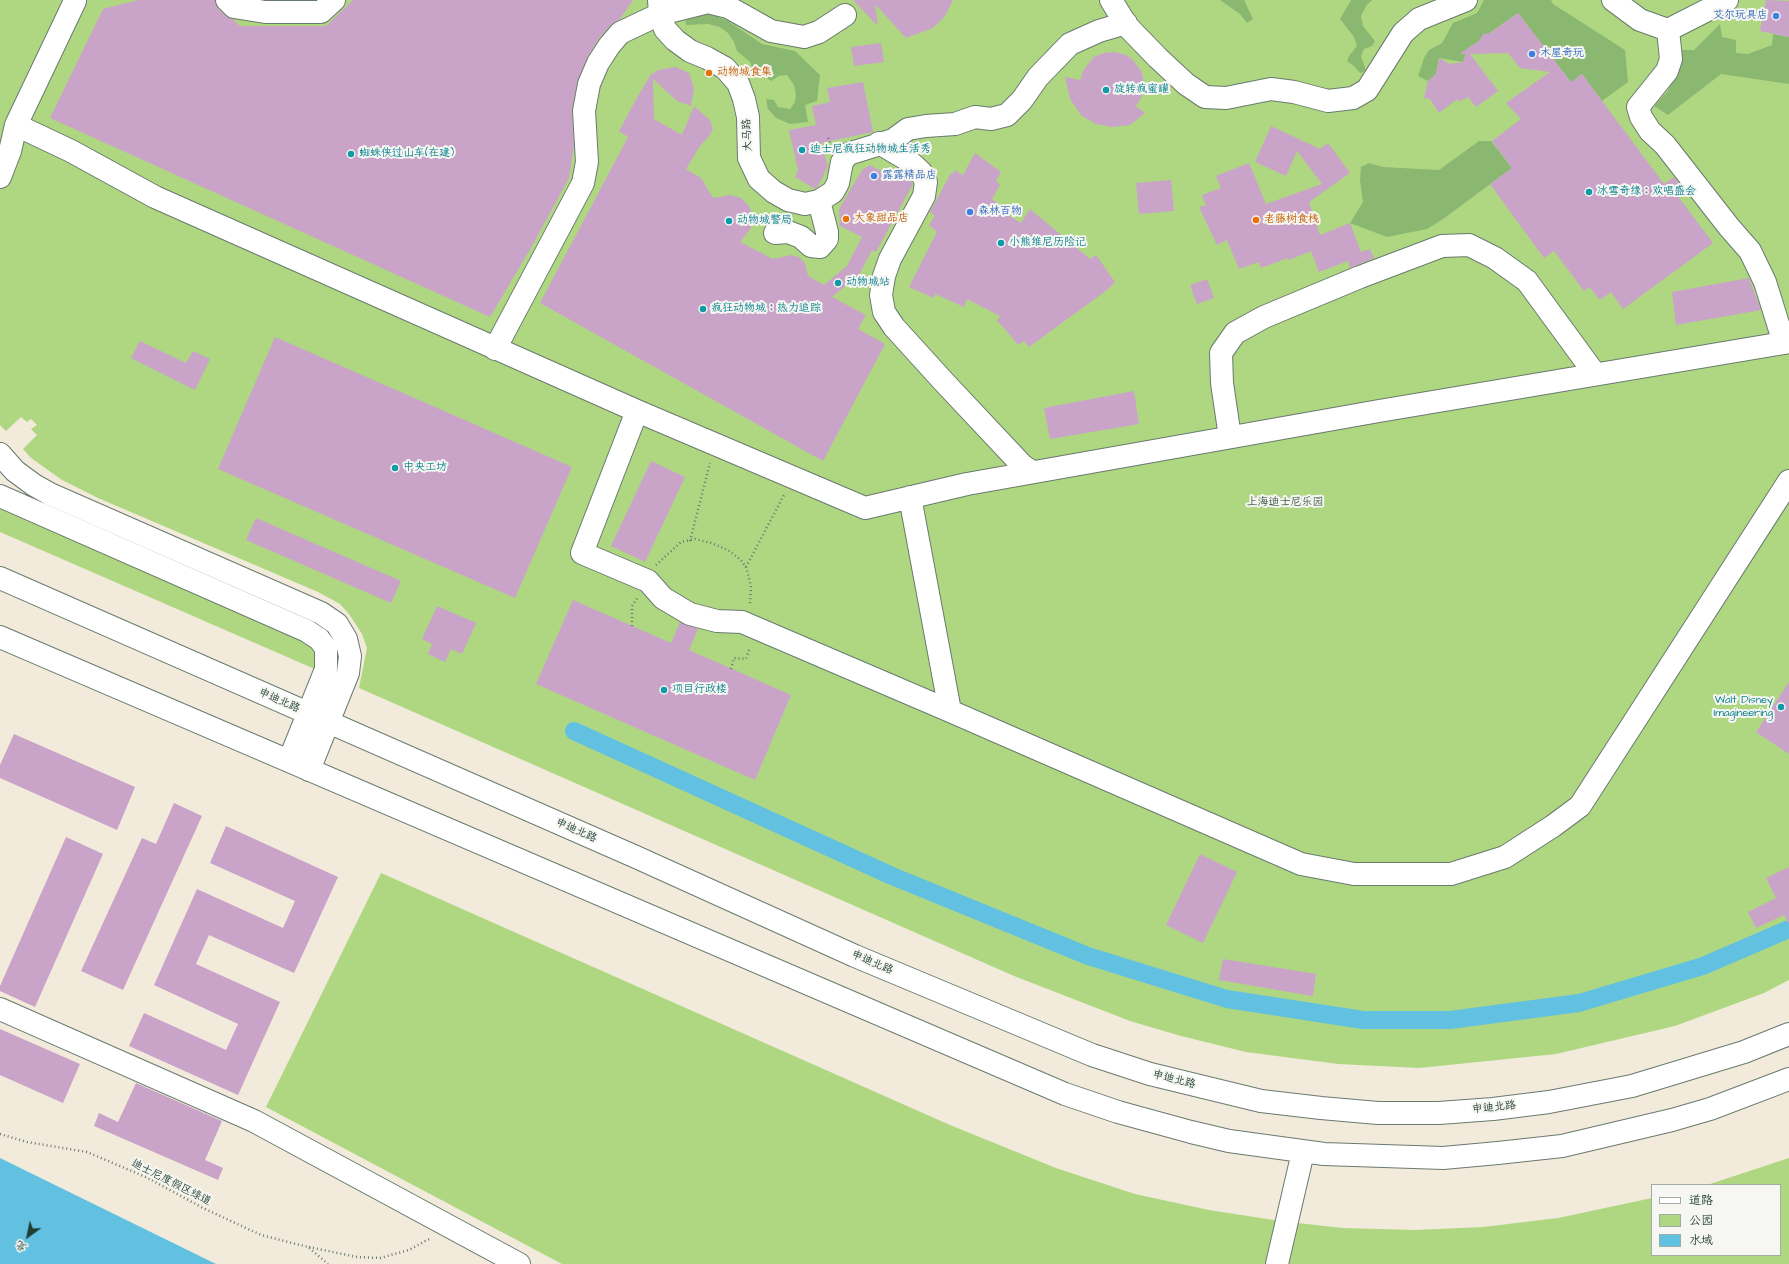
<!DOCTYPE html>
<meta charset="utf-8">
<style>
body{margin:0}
#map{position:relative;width:1789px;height:1264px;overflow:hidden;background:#f2ebdb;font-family:"Architects Daughter","LXGW WenKai TC",sans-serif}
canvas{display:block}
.legend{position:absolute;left:1651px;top:1184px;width:130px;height:72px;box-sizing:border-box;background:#f6f6f2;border:1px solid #a0aca6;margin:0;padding:5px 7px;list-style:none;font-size:12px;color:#1f3d34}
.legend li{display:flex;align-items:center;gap:8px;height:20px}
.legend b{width:20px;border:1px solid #a0aca6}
.north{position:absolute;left:8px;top:1216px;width:40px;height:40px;-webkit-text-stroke:3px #f6f6f2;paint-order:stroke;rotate:213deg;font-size:11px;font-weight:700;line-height:16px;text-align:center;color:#1f3d34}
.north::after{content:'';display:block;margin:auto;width:14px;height:18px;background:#1f3d34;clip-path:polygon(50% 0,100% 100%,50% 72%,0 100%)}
</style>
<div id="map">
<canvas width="1789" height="1264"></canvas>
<ul class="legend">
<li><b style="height:5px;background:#fff"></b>道路</li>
<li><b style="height:11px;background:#afd782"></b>公园</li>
<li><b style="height:11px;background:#62c1e0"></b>水域</li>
</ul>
<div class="north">北</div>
</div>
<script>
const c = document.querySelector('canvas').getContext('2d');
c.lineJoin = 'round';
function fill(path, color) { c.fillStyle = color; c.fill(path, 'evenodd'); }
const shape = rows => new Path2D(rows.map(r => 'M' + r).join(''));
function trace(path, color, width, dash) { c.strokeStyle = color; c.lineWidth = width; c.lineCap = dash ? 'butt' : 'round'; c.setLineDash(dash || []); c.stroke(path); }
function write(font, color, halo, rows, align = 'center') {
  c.font = font + ' "Architects Daughter","LXGW WenKai TC",sans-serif'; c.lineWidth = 4; c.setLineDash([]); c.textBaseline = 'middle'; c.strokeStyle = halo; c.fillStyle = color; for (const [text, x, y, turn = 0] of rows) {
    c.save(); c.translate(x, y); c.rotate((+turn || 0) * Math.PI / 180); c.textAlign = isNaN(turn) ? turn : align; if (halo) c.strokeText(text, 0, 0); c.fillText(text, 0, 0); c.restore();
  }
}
const green = shape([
 [0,0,1789,0,1789,980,1764,993,1675,1026,1556,1054,1419,1068,1338,1064,1246,1052,1181,1036,1130,1021,1014,976,359,688,367,648,362,634,349,614,340,604,318,592,98,498,62,480,31,458,23,449,37,435,31,429,37,425,31,419,27,422,21,417,6,431,0,425],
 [0,506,310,643,318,655,317,670,0,532],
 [381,873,950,1125,1056,1168,1135,1194,1209,1210,1280,1221,1343,1228,1415,1230,1483,1227,1558,1218,1652,1198,1652,1255,1780,1255,1780,1185,1707,1185,1789,1158,1789,1264,562,1264,266,1107]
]);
const forest = shape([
 [1220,0,1244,0,1253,19,1247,23,1240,14],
 [1351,0,1372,0,1366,6,1361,16,1363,26,1375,41,1372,46,1364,49,1361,56,1366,71,1360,73,1354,66,1347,61,1349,56,1357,46,1354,37,1340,19],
 [1484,0,1551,0,1553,4,1625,50,1628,82,1602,101,1582,74,1571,82,1518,13,1488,34,1483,35,1479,41,1468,48,1463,62,1439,58,1436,74,1428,81,1418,76,1424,58,1429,50,1442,43,1453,23,1477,13],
 [705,14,714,15,728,21,762,44,795,51,820,75,817,101,805,105,808,122,790,124,776,118,768,109,766,99,774,100,778,107,790,109,795,102,796,95,794,85,787,75,779,76,771,81,765,77,763,70,752,67,750,62,737,51,734,42,728,33,720,27,708,24,686,25,685,19],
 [1720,24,1722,37,1736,40,1736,53,1748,54,1772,45,1773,34,1789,37,1789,84,1721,74,1668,115,1654,106,1667,92,1675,77,1677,50,1694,50],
 [1479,141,1491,141,1512,168,1443,219,1427,229,1387,237,1350,223,1363,202,1360,180,1361,167,1369,163,1383,167,1439,170]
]);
const water = shape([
 [0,1158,216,1264,0,1264]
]);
const canal = shape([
 [574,731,892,876,1088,956,1227,999,1363,1020,1450,1020,1579,1003,1703,966,1789,929]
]);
const building = shape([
 [138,0,215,0,218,9,226,16,234,20,240,26,326,26,353,0,633,0,620,19,611,25,599,38,587,58,577,82,572,109,574,146,569,178,532,246,490,317,50,118,103,9],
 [853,0,953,0,945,16,933,28,906,38,875,4,878,26],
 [1766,0,1789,1,1789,37,1760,31],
 [1518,13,1571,82,1582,74,1664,184,1674,177,1684,190,1677,195,1713,243,1623,309,1611,292,1600,300,1589,287,1584,291,1554,251,1544,258,1490,184,1512,168,1492,141,1521,119,1506,103,1550,72,1520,68,1508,53,1470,54,1498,91,1476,107,1468,97,1460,101,1456,100,1439,113,1430,99,1424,98,1428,81,1436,74,1439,58,1450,64,1463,62,1466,54,1459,54,1479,41,1483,34,1490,33],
 [881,43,884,62,854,66,851,47],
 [1115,52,1126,55,1132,59,1142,72,1144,85,1142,96,1136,106,1145,113,1130,125,1112,127,1096,124,1082,116,1070,99,1065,77,1080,80,1084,69,1094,57,1104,53],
 [676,67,689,73,694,88,691,106,677,101,653,79,654,119,682,135,694,106,710,120,713,129,709,136,700,146,686,169,701,178,713,198,730,195,741,198,749,206,753,217,751,228,740,242,773,259,791,255,799,257,805,263,808,276,824,285,847,266,862,237,840,226,839,209,862,170,870,165,886,174,890,168,907,177,913,184,876,252,872,250,859,275,832,297,866,315,858,329,885,344,823,461,540,303,628,137,619,131,638,96,653,71,653,74,658,70],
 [863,82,873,132,821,143,828,166,818,186,815,189,795,177,798,170,789,130,816,125,812,106,830,102,827,88],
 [1271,126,1320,149,1328,143,1350,173,1309,202,1320,235,1350,223,1361,252,1370,249,1374,258,1350,268,1348,261,1319,272,1311,251,1289,260,1288,258,1261,268,1259,262,1239,269,1227,240,1217,245,1199,207,1206,205,1202,195,1221,188,1216,176,1249,163,1266,204,1322,184,1297,151,1286,176,1255,162],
 [975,153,1001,172,996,181,1000,185,992,199,997,203,994,207,1021,223,1030,209,1090,259,1096,255,1115,282,1107,290,1029,347,1024,341,1018,345,1005,329,997,321,1000,316,967,299,964,307,935,294,934,298,909,287,937,232,929,225,935,216,930,212,951,173,953,174,955,170,963,175],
 [1171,180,1174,211,1139,214,1136,183],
 [1749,278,1761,310,1676,325,1672,292],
 [1207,279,1214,298,1197,304,1190,285],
 [275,337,572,467,515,598,218,469],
 [140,341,186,363,193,351,210,359,195,390,131,358],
 [1134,391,1139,424,1050,439,1044,408],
 [651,461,685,477,645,562,611,546],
 [256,518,401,581,391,603,246,540],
 [573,600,671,643,680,622,698,629,689,650,791,695,755,780,536,684],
 [437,606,476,623,462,654,451,649,445,662,428,654,432,644,422,639],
 [1789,682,1789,754,1756,732],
 [14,734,135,787,117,830,0,778,0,765],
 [174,803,202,816,123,990,81,971,142,838,156,844],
 [226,826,338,877,294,973,209,935,196,964,280,1002,238,1095,129,1046,144,1013,226,1050,238,1024,154,985,197,889,283,928,295,901,210,863],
 [66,837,103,854,35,1007,0,991,0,986],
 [1200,854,1237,872,1203,943,1166,925],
 [1789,867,1789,924,1784,915,1756,928,1748,912,1776,898,1766,878],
 [1223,959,1316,974,1313,996,1219,980],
 [0,1029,80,1064,63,1103,0,1075],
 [136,1083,222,1121,205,1160,223,1168,218,1180,94,1126,99,1113,118,1122]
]);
const path = shape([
 [828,138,831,145],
 [690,541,710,463],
 [656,565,681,542,695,539,711,543,728,550,741,560,746,567,751,586,750,605],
 [746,567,784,495],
 [632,626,632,606,638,597],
 [731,669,734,658,746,659,750,647],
 [0,1134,27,1142,87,1152,148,1178,203,1208,261,1235,308,1247,328,1264],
 [309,1247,357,1257,380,1258,409,1250,431,1238]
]);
const minor = shape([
 [227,0,234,7,265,12,321,12,334,0],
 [659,0,660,14,665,29,675,40,690,51,707,58,725,68,738,83,744,99,748,117,749,158,759,179,774,192,788,200,805,204,819,201,833,192,838,183,842,162,848,154,893,140,908,129,926,126,955,124,975,117,991,119,1007,115,1022,100,1038,77,1070,44,1099,31,1126,23],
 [1111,0,1127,26,1158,58,1186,84,1205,97,1226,98,1271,89,1294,92,1328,101,1353,98,1367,90,1403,33,1419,19,1466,0],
 [1613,0,1640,20,1668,30,1727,0],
 [1668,30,1671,59,1667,71,1638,107,1641,117,1650,131,1665,145,1729,227,1750,251,1765,282,1784,343],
 [16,125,71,151,155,197,637,411,865,508,967,484,1379,411,1789,342],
 [879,143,908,160,921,172,926,182,924,196,890,259,884,276,881,295,884,312,894,327,944,382,1022,465,1032,472],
 [0,177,10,151,16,125,75,1],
 [775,233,788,232,801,237,811,246,820,247,827,239,827,232,819,201],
 [495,349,583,183,587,162,584,111,589,84,598,63,609,46,620,33,660,14,708,2,728,7,771,31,804,37,819,32,845,15],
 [637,411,582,553,648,581,663,598,690,614,717,621,742,622,950,711,910,497],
 [1230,437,1222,383,1221,353,1235,333,1264,317,1360,277,1442,246,1469,245,1495,258,1527,281,1595,374],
 [0,454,15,471,34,485,50,494,321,613,337,624,346,639,350,656,348,673,309,770],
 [0,496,307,631,319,639,326,648,326,669,289,761],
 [0,578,636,857,855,956,1092,1055,1150,1074,1261,1101,1321,1108,1378,1113,1439,1113,1493,1109,1549,1102,1632,1086,1744,1052,1789,1034],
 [0,637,1016,1073,1065,1094,1118,1112,1191,1132,1229,1141,1324,1154,1443,1158,1498,1153,1562,1146,1672,1120,1710,1109,1789,1079],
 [950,711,1301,864,1354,874,1451,874,1505,857,1553,826,1580,806,1789,481],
 [0,1009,254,1121,519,1264],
 [1277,1264,1303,1152]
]);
const markers = [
 [1776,16,4,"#3f7fe0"],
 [1532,54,4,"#3f7fe0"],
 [709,73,4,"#e8710a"],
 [1106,90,4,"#0f9aa8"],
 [802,150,4,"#0f9aa8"],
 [351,154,4,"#0f9aa8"],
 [874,176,4,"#3f7fe0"],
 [1589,192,4,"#0f9aa8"],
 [970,212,4,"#3f7fe0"],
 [846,219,4,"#e8710a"],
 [1256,220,4,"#e8710a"],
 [729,221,4,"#0f9aa8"],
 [1001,243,4,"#0f9aa8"],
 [838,283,4,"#0f9aa8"],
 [703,309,4,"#0f9aa8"],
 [395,468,4,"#0f9aa8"],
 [664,690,4,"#0f9aa8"],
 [1781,707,4,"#0f9aa8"]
];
const shopNames = [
 ["艾尔玩具店",1768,16,"right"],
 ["木屋奇玩",1540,54],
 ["露露精品店",882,176],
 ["森林百物",978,212]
];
const foodNames = [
 ["动物城食集",717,73],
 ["大象甜品店",854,219],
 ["老藤树食栈",1264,220]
];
const cultureNames = [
 ["旋转疯蜜罐",1114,90],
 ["迪士尼疯狂动物城生活秀",810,150],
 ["蜘蛛侠过山车(在建)",359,154],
 ["冰雪奇缘：欢唱盛会",1597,192],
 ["动物城警局",737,221],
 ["小熊维尼历险记",1009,243],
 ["动物城站",846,283],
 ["疯狂动物城：热力追踪",711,309],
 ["中央工坊",403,468],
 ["项目行政楼",672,690],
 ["Walt Disney",1773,701,"right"],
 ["Imagineering",1773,714,"right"]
];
const streetNames = [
 ["大马路",748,135,-92],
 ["申迪北路",279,701,24],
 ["申迪北路",576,831,24],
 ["申迪北路",872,963,23],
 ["申迪北路",1174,1080,14],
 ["申迪北路",1494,1108,-6],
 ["迪士尼度假区绿道",171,1183,27]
];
const parkNames = [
 ["上海迪士尼乐园",1285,503]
];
fill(green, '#afd782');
fill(forest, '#8bb870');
fill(water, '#62c1e0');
trace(canal, '#62c1e0', 18);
fill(building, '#caa3c9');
trace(minor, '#697a6e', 24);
trace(path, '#697a6e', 2.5, [1, 3]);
trace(minor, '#fff', 22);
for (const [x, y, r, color] of markers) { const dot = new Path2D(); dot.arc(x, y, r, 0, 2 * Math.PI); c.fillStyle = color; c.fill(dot); trace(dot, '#f6f6f2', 1.5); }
write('11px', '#366cbe', '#f6f6f2', shopNames, 'left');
write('11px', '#c56008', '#f6f6f2', foodNames, 'left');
write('11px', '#0d838f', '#f6f6f2', cultureNames, 'left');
write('11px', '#1f3d34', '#f6f6f2', streetNames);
write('11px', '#3c5c44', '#f6f6f2', parkNames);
</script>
